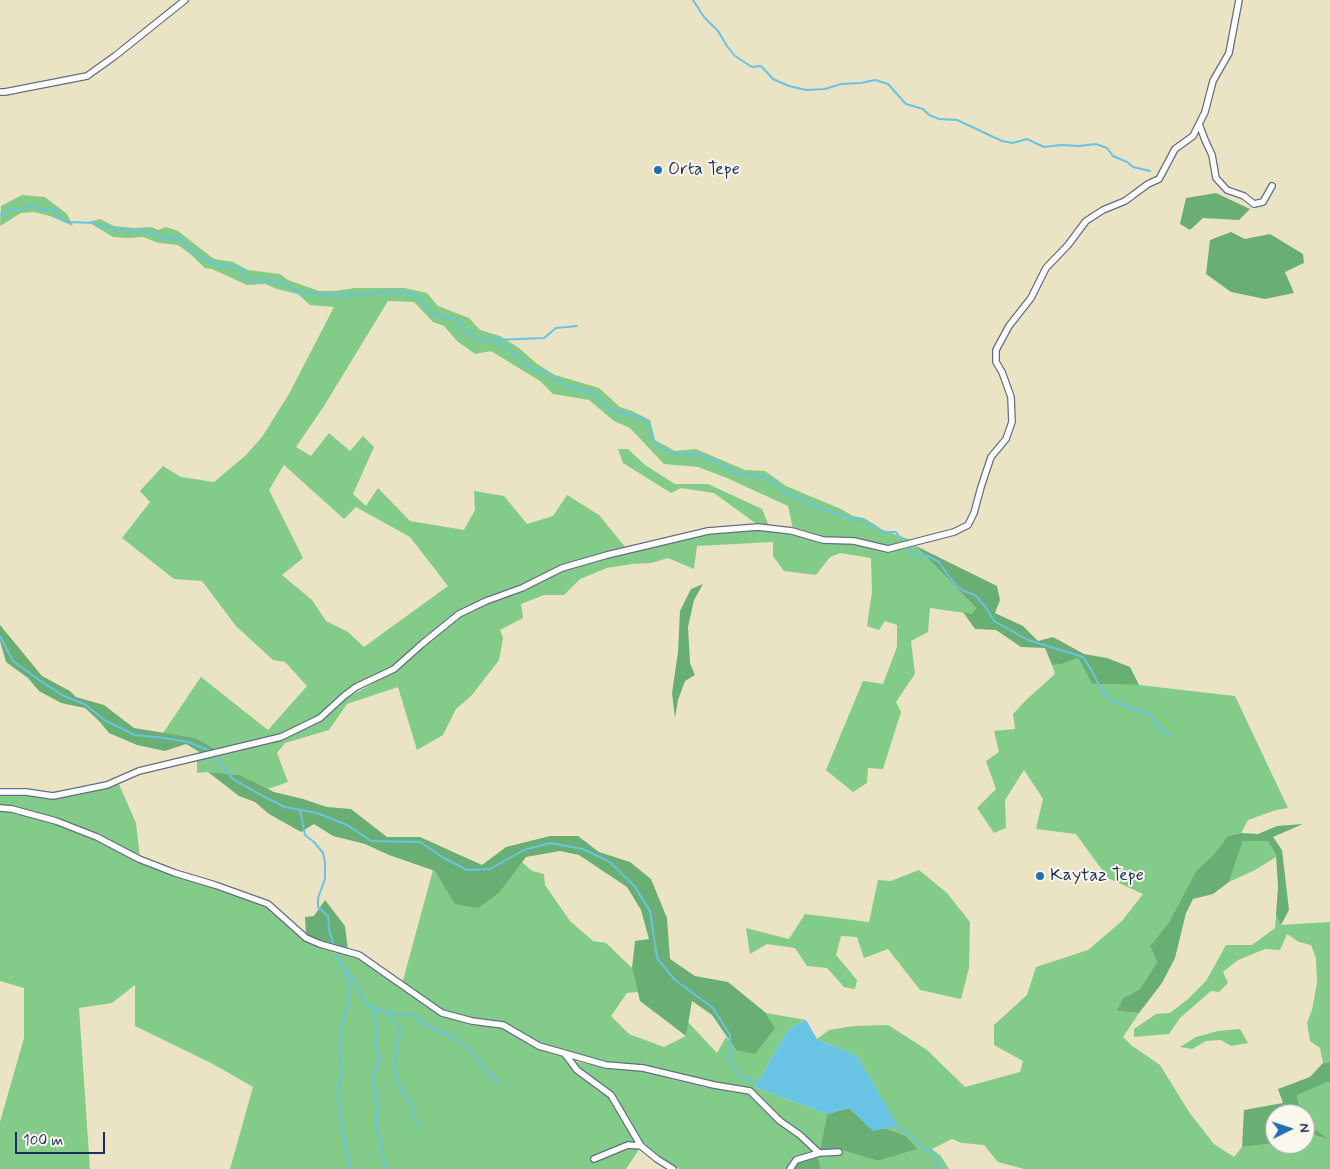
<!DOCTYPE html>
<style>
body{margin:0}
#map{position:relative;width:1330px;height:1169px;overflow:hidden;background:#eae4c4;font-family:Mynerve,sans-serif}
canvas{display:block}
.north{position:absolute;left:1265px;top:1104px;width:50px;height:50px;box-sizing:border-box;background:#fbf7ec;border:1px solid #a1a7b3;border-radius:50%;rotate:86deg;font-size:14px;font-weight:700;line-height:20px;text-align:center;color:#1b2f5e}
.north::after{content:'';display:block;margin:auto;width:18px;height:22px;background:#1f6fb2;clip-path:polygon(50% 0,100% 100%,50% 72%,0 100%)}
.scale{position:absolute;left:15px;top:1132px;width:90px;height:22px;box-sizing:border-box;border:2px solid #1b2f5e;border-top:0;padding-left:6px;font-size:15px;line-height:18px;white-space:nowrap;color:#1b2f5e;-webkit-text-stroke:4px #fbf7ec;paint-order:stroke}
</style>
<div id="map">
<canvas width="1330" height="1169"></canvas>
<div class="north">N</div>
<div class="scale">100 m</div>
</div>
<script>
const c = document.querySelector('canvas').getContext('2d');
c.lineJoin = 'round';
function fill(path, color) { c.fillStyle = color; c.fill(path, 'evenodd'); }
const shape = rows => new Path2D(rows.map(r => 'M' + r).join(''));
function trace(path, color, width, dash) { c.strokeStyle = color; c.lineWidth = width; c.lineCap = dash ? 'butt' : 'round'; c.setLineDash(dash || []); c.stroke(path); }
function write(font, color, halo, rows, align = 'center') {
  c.font = font + ' Mynerve,sans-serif'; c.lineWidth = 4; c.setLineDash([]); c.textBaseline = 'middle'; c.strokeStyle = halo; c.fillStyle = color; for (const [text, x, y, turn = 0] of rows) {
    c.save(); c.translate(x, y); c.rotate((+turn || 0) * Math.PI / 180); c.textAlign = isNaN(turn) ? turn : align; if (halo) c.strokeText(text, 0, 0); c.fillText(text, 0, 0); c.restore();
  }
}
const green = shape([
 [22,195,45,197,67,214,73,226,50,216,34,212,21,213,0,226,1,206],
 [100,219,114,226,134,228,152,227,158,230,166,227,178,231,214,259,233,262,248,270,280,274,288,280,319,291,334,291,355,288,405,288,427,293,438,306,469,318,480,330,500,336,519,348,537,364,555,375,599,388,620,407,632,411,650,420,655,440,675,451,696,449,745,470,765,471,786,486,841,509,853,516,864,518,883,530,914,541,888,547,823,538,793,529,788,506,727,478,698,467,664,464,630,428,614,421,589,400,553,394,540,381,491,351,475,354,457,341,444,326,433,322,414,302,388,301,324,406,296,447,311,456,329,433,350,451,363,436,374,447,353,494,366,506,378,488,410,521,464,530,475,510,474,491,504,496,527,524,553,516,567,495,599,515,626,548,521,586,458,612,393,667,356,686,319,717,280,735,217,750,196,738,163,733,201,677,268,730,307,686,285,662,273,660,236,626,202,581,174,579,122,538,150,502,140,491,163,466,181,477,214,482,245,456,262,437,289,394,334,307,310,305,298,294,277,289,265,284,247,285,212,269,205,268,189,253,178,245,159,243,143,237,128,238,113,237,88,222],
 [284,465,344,519,356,507,410,537,448,586,364,647,348,632,326,621,312,600,282,575,303,558,269,490],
 [618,449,628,449,645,465,675,484,708,484,762,509,769,526,758,525,714,493,681,488,671,493,623,463],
 [760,531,791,534,821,542,852,544,886,553,916,546,976,608,972,614,930,608,928,632,911,641,915,674,896,702,901,712,883,769,868,768,867,783,853,792,826,770,863,681,883,684,897,647,897,625,885,621,879,630,867,626,872,592,871,558,840,553,830,557,816,575,784,571,773,556,773,542,697,546,694,569,668,558,651,563,632,564,607,568,580,579,564,595,544,595,521,604,523,618,500,630,503,638,499,660,472,695,456,709,443,735,417,750,398,687,347,704,329,730,285,743,277,753,288,782,268,789,240,775,208,772,197,773,197,760,281,740,321,721,337,706,347,698,395,671,460,617,488,604,521,591,562,571,607,558,703,536,724,532],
 [1078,658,1092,684,1139,685,1235,696,1288,808,1276,810,1248,820,1241,833,1228,836,1213,855,1196,871,1169,922,1150,946,1157,962,1140,989,1122,999,1117,1011,1139,1013,1123,1037,1131,1045,1160,1065,1189,1112,1214,1144,1234,1157,1242,1147,1268,1144,1275,1139,1275,1144,1305,1144,1305,1132,1328,1140,1305,1121,1305,1114,1301,1114,1297,1094,1327,1082,1330,1083,1330,1169,1024,1169,998,1162,984,1145,962,1143,952,1139,932,1149,941,1156,949,1169,821,1169,818,1157,840,1155,844,1150,878,1161,918,1149,906,1136,885,1128,897,1125,857,1056,817,1039,829,1030,854,1026,888,1025,927,1050,965,1087,1020,1072,1023,1061,994,1045,994,1025,1027,995,1036,967,1088,950,1122,921,1143,894,1108,878,1076,834,1036,829,1043,799,1024,770,1005,800,1006,828,994,833,977,808,996,789,986,761,999,752,994,731,1015,729,1013,714,1026,700,1055,674,1052,665,1062,664],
 [118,782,136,823,140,858,98,835,0,807,0,794,25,795,54,797],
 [0,812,10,812,55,824,96,840,137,861,176,876,217,888,267,907,305,941,320,947,359,957,441,1015,472,1025,503,1028,538,1049,561,1055,575,1071,609,1097,637,1144,628,1147,640,1148,626,1169,230,1169,253,1087,213,1064,135,1026,135,985,112,1003,79,1008,90,1169,0,1169,0,1122,24,1038,24,988,0,981],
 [1243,841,1268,841,1276,857,1255,870,1229,882],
 [522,862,532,871,544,874,545,885,570,921,593,941,606,943,632,968,638,992,627,993,611,1016,629,1034,664,1047,686,1036,688,1022,717,1053,726,1037,736,1050,775,1028,766,1013,806,1020,788,1030,755,1087,827,1114,820,1150,781,1119,750,1090,606,1063,540,1044,503,1023,471,1019,443,1010,402,984,433,870,500,892],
 [919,870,947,893,970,922,969,968,961,999,920,990,888,949,864,958,857,937,841,936,836,955,857,980,855,989,844,987,827,968,807,966,795,948,767,944,750,954,746,928,789,939,805,914,869,922,878,880,891,881],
 [1276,915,1281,925,1330,922,1330,1062,1323,1063,1320,1048,1310,1041,1307,1023,1312,1010,1317,983,1316,958,1311,945,1299,942,1287,934,1280,950,1265,949,1238,960,1223,972,1228,983,1219,992,1211,991,1180,1018,1169,1034,1134,1037,1134,1029,1156,1014,1170,1013,1188,999,1206,981,1226,945,1252,945,1275,928],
 [1240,1029,1248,1043,1231,1046,1221,1040,1206,1041,1192,1049,1180,1047,1196,1037,1218,1031],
 [574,1061,610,1069,645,1071,671,1079,704,1087,751,1095,815,1152,788,1169,680,1169,673,1166,658,1157,643,1145,613,1093,579,1068]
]);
const forest = shape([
 [1216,193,1250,209,1239,220,1203,218,1190,230,1180,224,1186,198],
 [1231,232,1245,239,1270,234,1303,254,1304,263,1285,272,1294,293,1265,299,1231,292,1206,274,1210,240],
 [916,546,997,586,1000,600,995,613,1023,626,1038,641,1053,637,1084,654,1107,658,1130,667,1139,685,1092,684,1078,658,1062,664,1052,665,1045,648,1021,647,996,630,975,629,963,612,972,614,976,608],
 [703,584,694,600,688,627,690,663,695,675,685,681,678,700,675,718,672,693,678,652,680,611,691,589],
 [0,625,42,676,70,691,76,697,104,705,134,728,196,738,217,750,201,753,186,744,165,751,137,745,109,733,99,721,85,708,61,703,39,691,28,678,6,662,0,641],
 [208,772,240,775,274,792,303,799,327,807,351,809,387,837,420,837,482,865,506,847,550,836,578,836,599,852,630,862,651,879,667,918,670,959,695,976,728,982,766,1013,775,1028,755,1054,736,1050,712,1015,692,1001,686,1036,640,1001,632,968,635,941,649,939,641,910,627,887,579,855,560,851,526,857,500,892,478,908,455,904,435,871,389,855,365,844,333,836,314,824,301,832,269,814,255,802,239,796],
 [1303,824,1273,837,1282,850,1289,910,1281,925,1276,915,1278,887,1276,856,1268,841,1243,841,1229,882,1213,894,1193,899,1186,913,1175,958,1162,983,1139,1013,1117,1011,1122,999,1140,989,1157,962,1150,946,1169,922,1196,871,1213,855,1228,836,1241,833,1258,834,1277,826],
 [325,900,345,926,348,950,321,942,306,935,305,917,314,916],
 [1330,1062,1330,1083,1327,1082,1297,1095,1301,1114,1275,1114,1275,1139,1268,1144,1242,1147,1244,1110,1283,1103,1278,1089,1310,1077,1323,1063],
 [849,1108,873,1130,885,1128,906,1136,918,1149,878,1161,839,1149,820,1150,827,1114],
 [1305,1121,1330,1141,1330,1143,1329,1140,1305,1132],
 [818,1157,821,1169,793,1169,798,1162]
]);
const water = shape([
 [806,1020,817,1039,857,1056,898,1126,873,1131,849,1108,827,1114,755,1087,788,1030]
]);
const stream = shape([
 [693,0,704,17,718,31,727,46,735,56,752,67,761,66,773,79,789,86,806,90,825,89,841,84,861,83,875,80,888,84,906,104,923,109,929,115,939,119,957,120,1002,141,1013,143,1027,139,1044,147,1061,145,1079,146,1096,144,1107,148,1113,156,1127,162,1133,167,1150,171],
 [0,215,13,208,23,209,30,206,44,210,51,208,56,211,58,217,68,222,94,223,105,227,119,229,150,232,164,238,180,238,190,249,206,260,217,265,233,266,242,271,246,279,281,282,297,292,338,296,385,292,409,293,419,298,431,314,457,320,465,331,478,339,495,340,511,351,529,367,546,373,564,385,595,394,610,410,643,418,650,427,654,442,671,453,693,454,715,461,739,474,765,477,789,494,816,506,843,516,862,520,883,532,896,532,903,542],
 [495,340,544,338,556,328,577,326],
 [906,546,910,551,917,555,928,556,939,562,949,577,957,586,964,591,975,595,985,606,994,621,1028,640,1083,657,1092,671,1101,689,1111,700,1150,715,1157,725,1170,736],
 [0,636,13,661,38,679,62,695,86,705,106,721,135,735,164,738,188,742,206,749,211,753,233,779,259,794,285,807,317,813,347,825,371,841,420,842,444,858,467,870,490,869,524,850,550,843,583,849,610,862,635,887,650,911,657,958,675,980,713,1008,730,1035,730,1062,741,1077,757,1083],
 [300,810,305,835,314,842,323,853,325,863,325,879,318,898,318,907,328,916,329,930,334,946],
 [336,955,345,970,350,989,349,1002,340,1031,340,1053,342,1071,338,1089,341,1121,350,1169],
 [346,971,354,980,365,1003,383,1012,413,1015,428,1026,451,1036,470,1049,482,1065,499,1084],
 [373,1007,377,1025,377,1049,379,1063,373,1077,378,1106,376,1127,382,1147,385,1169],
 [388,1012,392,1021,398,1025,400,1034,395,1060,395,1074,400,1087,414,1109,415,1120,420,1127],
 [898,1126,915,1139,919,1145,933,1153,940,1169]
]);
const street = shape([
 [0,92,5,92,87,76,115,56,185,0],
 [1199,124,1205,140,1212,155,1216,178,1227,190,1244,196,1254,204,1263,202,1272,186],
 [0,792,26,792,53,796,107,785,139,771,281,737,320,718,344,696,356,687,394,669,422,644,459,614,486,601,522,588,562,568,607,555,708,531,758,527,792,531,823,540,854,541,888,549,954,532,968,525,974,513,981,487,991,457,1006,439,1012,422,1011,397,1002,372,996,362,996,350,1009,326,1031,298,1046,268,1068,245,1086,221,1103,210,1125,201,1148,184,1159,179,1175,149,1193,136,1205,112,1213,81,1229,53,1239,0],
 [0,808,12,809,56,821,97,837,139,859,175,873,215,885,268,904,306,938,320,944,359,955,442,1013,472,1021,503,1025,539,1046,606,1065,643,1068,714,1085,750,1091,780,1121,800,1135,819,1153],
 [565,1054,577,1070,611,1095,641,1146],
 [594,1159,628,1145,641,1146,657,1159,673,1169],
 [790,1169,796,1160,819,1153,839,1152]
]);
const markers = [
 [658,170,5,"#1f6fb2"],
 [1040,876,5,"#1f6fb2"]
];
const poiNames = [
 ["Orta Tepe",668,170],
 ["Kaytaz Tepe",1050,876]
];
fill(green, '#82cb88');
fill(forest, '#69af74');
fill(water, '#68c3e5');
trace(stream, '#68c3e5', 2);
trace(street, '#636e82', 8);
trace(street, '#fff', 5.5);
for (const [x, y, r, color] of markers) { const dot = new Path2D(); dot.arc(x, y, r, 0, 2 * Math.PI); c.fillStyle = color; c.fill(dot); trace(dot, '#fbf7ec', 2); }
write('18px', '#1b2f5e', '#fbf7ec', poiNames, 'left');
</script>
